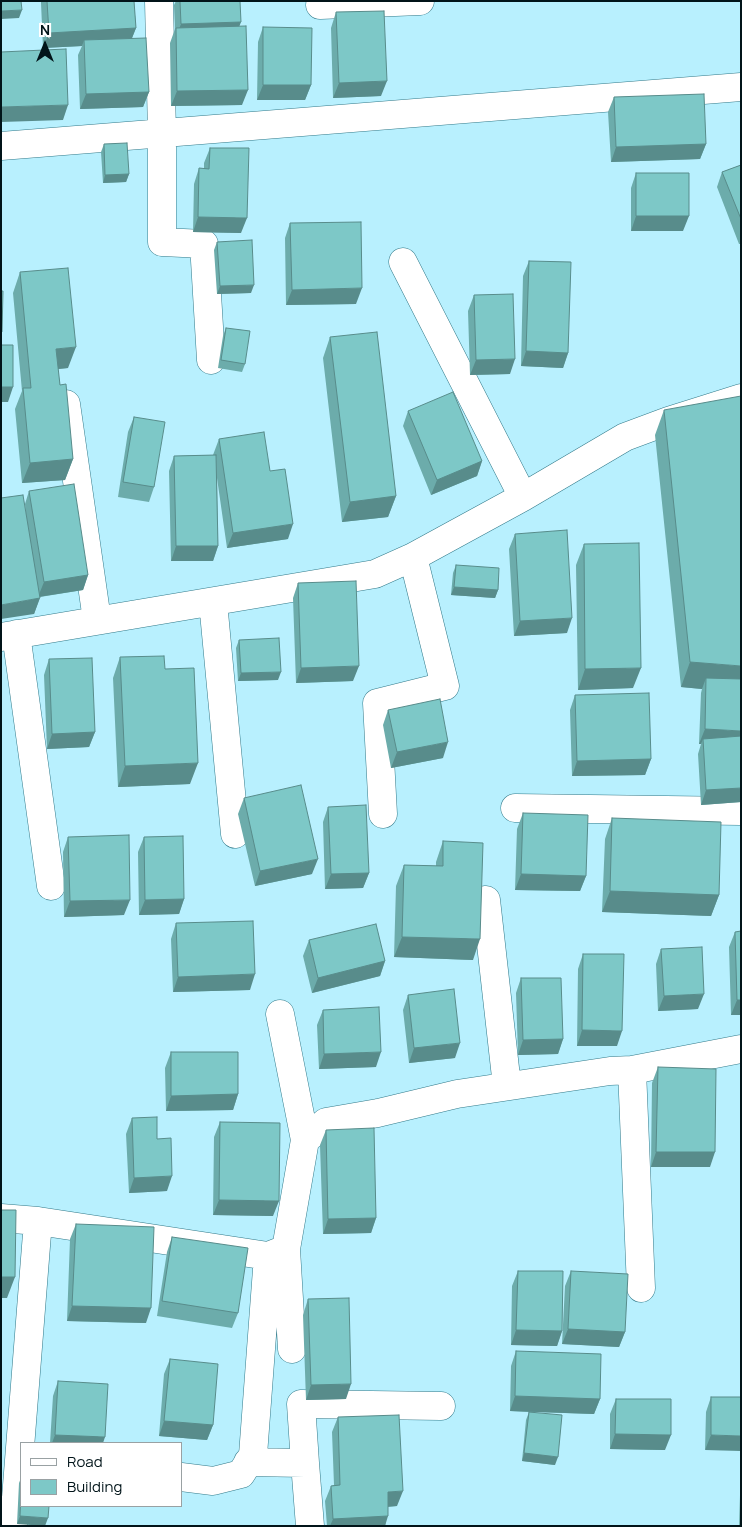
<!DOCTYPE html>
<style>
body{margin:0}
#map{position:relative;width:742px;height:1527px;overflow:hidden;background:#b8f0fe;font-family:Manrope,sans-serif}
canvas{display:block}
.frame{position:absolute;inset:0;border:2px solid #011419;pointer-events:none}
.legend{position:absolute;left:20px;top:1442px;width:162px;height:65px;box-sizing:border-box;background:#fff;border:1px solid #99a1a3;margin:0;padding:6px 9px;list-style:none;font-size:15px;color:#011419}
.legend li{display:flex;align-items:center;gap:10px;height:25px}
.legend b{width:25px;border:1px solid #99a1a3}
.north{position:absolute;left:20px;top:20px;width:50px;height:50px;-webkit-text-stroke:4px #fff;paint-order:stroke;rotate:0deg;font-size:14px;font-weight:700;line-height:20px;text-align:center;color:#011419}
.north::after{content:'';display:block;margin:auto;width:18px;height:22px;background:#011419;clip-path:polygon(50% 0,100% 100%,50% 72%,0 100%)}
</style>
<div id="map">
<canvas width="742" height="1527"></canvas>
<div class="frame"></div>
<ul class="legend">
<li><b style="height:6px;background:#fff"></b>Road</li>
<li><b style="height:14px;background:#7dc8c7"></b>Building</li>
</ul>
<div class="north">N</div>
</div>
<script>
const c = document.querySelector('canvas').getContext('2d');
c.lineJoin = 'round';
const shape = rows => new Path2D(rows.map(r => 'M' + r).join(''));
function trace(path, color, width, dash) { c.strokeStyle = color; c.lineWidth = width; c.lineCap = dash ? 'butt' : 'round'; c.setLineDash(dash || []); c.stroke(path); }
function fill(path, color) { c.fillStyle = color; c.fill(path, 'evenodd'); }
const street = shape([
 [159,1,162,134,162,242,204,244,211,360],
 [320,5,420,1],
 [1,146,741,87],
 [403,262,523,497],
 [66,404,97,620],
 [213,602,235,834],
 [16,634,51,886],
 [1,637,375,574,413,557,523,497,625,437,668,421,741,398],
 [515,808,741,811],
 [383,814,377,703,445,686,413,557],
 [486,900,507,1086],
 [280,1014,305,1140],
 [632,1070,641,1288],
 [1,1218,38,1221,268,1256,286,1249,305,1140,326,1122,378,1113,457,1094,610,1071,632,1070,741,1049],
 [286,1249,292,1349],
 [248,1462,305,1463,310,1526],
 [305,1463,301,1404,441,1406],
 [181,1477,213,1481,241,1474,253,1455,268,1256],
 [13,1526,16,1498,38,1221]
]);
const wall = shape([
 [41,1,134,1,136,28,132,38,149,92,143,107,80,109,78,55,82,46,43,48,41,3],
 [176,1,240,1,239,26,242,105,171,106,170,43,175,29,174,5],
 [336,12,381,96,333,98,331,28],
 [263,27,311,85,305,100,257,100,258,42],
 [614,97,706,144,700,159,611,162,608,112],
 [104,144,129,174,126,182,103,183,101,152],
 [210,148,241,233,193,232,194,184,199,168,204,169,204,163],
 [741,165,741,244,739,244,717,187,722,172],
 [636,173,683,231,631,231,631,188],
 [290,223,356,304,286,305,285,238],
 [217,242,251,293,217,294,214,250],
 [529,261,568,353,563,368,521,366,523,276],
 [20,272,68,368,58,369,60,385,73,459,65,480,22,483,15,409,22,391,13,293],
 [474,295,510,374,470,375,468,311],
 [226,328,245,364,242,372,218,368,223,336],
 [330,337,396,496,388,517,342,522,323,358],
 [664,410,741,802,701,805,698,754,701,744,699,744,701,693,702,689,681,687,655,435],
 [408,411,482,461,477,476,431,495,403,426],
 [134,417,154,487,149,502,118,497,128,432],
 [219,439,270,471,288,539,227,548,217,478,218,546,213,561,171,561,169,471,174,456,213,455],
 [29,491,88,575,83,590,40,597,34,614,25,504],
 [515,534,567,633,514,636,509,549],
 [584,544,633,688,578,690,576,565],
 [456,565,498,590,495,598,451,595,453,573],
 [298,583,353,681,296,683,293,598],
 [239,640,278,680,238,681,236,648],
 [120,657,190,784,118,787,113,678],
 [49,659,95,732,89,747,47,749,44,675],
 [575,695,651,759,645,775,572,776,570,710],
 [388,710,443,758,391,768,383,725],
 [244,798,312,874,255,886,238,814],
 [328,807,369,873,363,888,325,889,323,822],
 [523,813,586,876,580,891,515,890,517,829],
 [612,818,719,895,711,916,602,912,605,839],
 [68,837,124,915,64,917,63,852],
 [144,837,184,899,179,914,139,915,138,852],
 [443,841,473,960,394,957,396,886,404,865,436,866,436,862],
 [176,923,250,990,173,992,171,939],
 [735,932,741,1015,731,1015,729,947],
 [309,940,385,961,380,976,312,993,303,956],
 [661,949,698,1009,658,1011,656,964],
 [583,954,617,1046,577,1046,578,969],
 [521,978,563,1039,558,1054,518,1055,516,993],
 [408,995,455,1058,409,1063,403,1010],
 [323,1010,376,1067,319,1069,317,1025],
 [171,1052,238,1094,233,1110,166,1111,165,1068],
 [658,1067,710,1167,651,1167,652,1083],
 [132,1118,157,1139,167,1191,129,1193,126,1134],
 [220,1122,273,1216,213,1215,214,1137],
 [326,1130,376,1218,371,1233,323,1234,320,1145],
 [76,1224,146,1323,67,1321,70,1239],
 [172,1237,238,1313,232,1328,157,1316,167,1252],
 [518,1271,562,1331,557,1346,511,1345,512,1286],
 [571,1271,625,1332,619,1347,562,1344,565,1286],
 [308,1299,346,1399,306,1400,303,1315],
 [516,1351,600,1399,594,1414,534,1412,555,1465,522,1461,526,1420,529,1412,510,1411,511,1366],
 [170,1359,213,1425,207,1440,159,1436,164,1374],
 [58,1381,103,1443,50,1443,53,1396],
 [711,1397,741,1397,705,1450,706,1412],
 [616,1399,665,1450,610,1449,610,1414],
 [338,1417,397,1506,388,1507,385,1526,327,1526,325,1501,331,1486,334,1485,332,1432],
 [21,1478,21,1506,49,1506,17,1524,19,1483],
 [741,1492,741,1526,739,1526,740,1495]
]);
const shadedWall = shape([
 [22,10,19,18,1,19,1,11],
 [241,22,235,38,176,37,181,24],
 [136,28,130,43,84,40,82,46,43,48,49,33],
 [387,81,381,96,333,98,339,83],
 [263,85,311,85,305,100,257,100],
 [248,90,242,105,171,106,177,91],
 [149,92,143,107,80,109,86,94],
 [68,105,63,120,1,122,1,107],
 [706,144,700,159,611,162,616,147],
 [129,174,126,182,103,183,105,175],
 [636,216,689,216,683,231,631,231],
 [198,217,247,218,241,233,193,232],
 [254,285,251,293,217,294,220,286],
 [362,288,356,304,286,305,292,290],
 [76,347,68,368,48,370,56,349],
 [526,351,568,353,563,368,521,366],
 [515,359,510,374,470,375,476,360],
 [1,387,13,387,8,402,1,402],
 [73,459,65,480,22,483,30,463],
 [482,461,477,476,431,495,437,480],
 [396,496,388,517,342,522,350,502],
 [293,524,288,539,227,548,233,533],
 [176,546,218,546,213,561,171,561],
 [88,575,83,590,38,597,44,582],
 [454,587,498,590,495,598,451,595],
 [40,598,34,614,1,619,1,605],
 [572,618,567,633,514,636,520,621],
 [690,662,741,666,741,692,706,678,702,689,681,687],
 [359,666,353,681,296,683,301,668],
 [641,668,633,688,578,690,585,669],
 [281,672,278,680,238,681,241,673],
 [705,729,741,731,741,746,703,739,701,744,699,744],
 [95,732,89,747,47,749,52,734],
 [448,742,443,758,391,768,397,752],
 [651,759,645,775,572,776,577,761],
 [198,763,190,784,118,787,125,766],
 [741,788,741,802,701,805,706,790],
 [318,859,312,874,255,886,260,871],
 [369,873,363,888,325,889,331,874],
 [521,874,586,876,580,891,515,890],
 [610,891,719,895,711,916,602,912],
 [184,899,179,914,139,915,145,900],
 [130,900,124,915,64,917,70,901],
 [402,937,480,939,473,960,394,957],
 [385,961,380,976,312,993,318,978],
 [255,974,250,990,173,992,178,977],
 [704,994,698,1009,658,1011,664,996],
 [737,1000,741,1000,741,1015,731,1015],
 [582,1030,622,1031,617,1046,577,1046],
 [563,1039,558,1054,518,1055,523,1040],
 [460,1043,455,1058,409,1063,414,1048],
 [381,1052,376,1067,319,1069,324,1054],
 [238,1094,233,1110,166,1111,171,1096],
 [656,1152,715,1152,710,1167,651,1167],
 [172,1176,167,1191,129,1193,134,1178],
 [219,1200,279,1201,273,1216,213,1215],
 [376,1218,371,1233,323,1234,328,1219],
 [1,1277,15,1277,7,1298,1,1298],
 [72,1306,151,1308,146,1323,67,1321],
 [568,1329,625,1332,619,1347,562,1344],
 [516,1330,562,1331,557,1346,511,1345],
 [351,1384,346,1399,306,1400,311,1385],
 [515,1396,600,1399,594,1414,510,1411],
 [164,1421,213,1425,207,1440,159,1436],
 [615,1434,671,1435,665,1450,610,1449],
 [55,1435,105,1437,103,1443,52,1443],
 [711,1435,741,1436,741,1451,705,1450],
 [524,1453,558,1457,555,1465,522,1461],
 [403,1491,397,1506,382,1507,388,1492],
 [20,1516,48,1518,45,1526,17,1524],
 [388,1516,385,1526,330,1526,333,1519]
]);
const building = shape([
 [1,1,21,1,22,10,1,11,1,1],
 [47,1,134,1,136,28,49,33,47,1],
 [180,1,240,1,241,22,181,24,180,1],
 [384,11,387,81,339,83,336,12,384,11],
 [246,26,248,90,177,91,176,28,246,26],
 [263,27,312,28,311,85,263,85,263,27],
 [146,38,149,92,86,94,84,40,146,38],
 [66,49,68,105,1,107,1,52,66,49],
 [704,94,706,144,616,147,614,97,704,94],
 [127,143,129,174,105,175,104,144,127,143],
 [210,148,249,148,247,218,198,217,199,168,209,169,210,148],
 [741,165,741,219,722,172,741,165],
 [636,173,689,173,689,216,636,216,636,173],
 [361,222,362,288,292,290,290,223,361,222],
 [252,240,254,285,220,286,217,242,252,240],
 [529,261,571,262,568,353,526,351,529,261],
 [68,268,76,347,56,349,60,385,66,384,73,459,30,463,23,388,31,388,20,272,68,268],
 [1,291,3,291,2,332,1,332,1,291],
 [513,294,515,359,476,360,474,295,513,294],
 [226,328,250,331,245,364,221,360,226,328],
 [377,332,396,496,350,502,330,337,377,332],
 [1,345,13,345,13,387,1,387,1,345],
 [453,392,482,461,437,480,408,411,453,392],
 [741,396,741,666,690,662,664,410,741,396],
 [134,417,165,422,154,487,123,482,134,417],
 [264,432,270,471,285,469,293,524,233,533,219,439,264,432],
 [216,455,218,546,176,546,174,456,216,455],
 [74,484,88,575,44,582,29,491,74,484],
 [23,495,40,598,1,605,1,498,23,495],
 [567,530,572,618,520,621,515,534,567,530],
 [639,543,641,668,585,669,584,544,639,543],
 [456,565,499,568,498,590,454,587,456,565],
 [356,581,359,666,301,668,298,583,356,581],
 [279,638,281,672,241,673,239,640,279,638],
 [164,656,165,669,194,668,198,763,125,766,120,657,164,656],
 [92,658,95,732,52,734,49,659,92,658],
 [706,678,741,679,741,731,705,729,706,678],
 [649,693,651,759,577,761,575,695,649,693],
 [440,699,448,742,397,752,388,710,440,699],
 [741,736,741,788,706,790,703,739,741,736],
 [301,785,318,859,260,871,244,798,301,785],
 [366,805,369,873,331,874,328,807,366,805],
 [523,813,588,815,586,876,521,874,523,813],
 [612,818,721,822,719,895,610,891,612,818],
 [129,835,130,900,70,901,68,837,129,835],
 [183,836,184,899,145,900,144,837,183,836],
 [443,841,483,843,480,939,402,937,404,865,443,866,443,841],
 [253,921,255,974,178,977,176,923,253,921],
 [376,924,385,961,318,978,309,940,376,924],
 [741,931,741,1000,737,1000,735,932,741,931],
 [702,947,704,994,664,996,661,949,702,947],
 [583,954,624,954,622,1031,582,1030,583,954],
 [521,978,561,978,563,1039,523,1040,521,978],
 [454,989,460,1043,414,1048,408,995,454,989],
 [379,1007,381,1052,324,1054,323,1010,379,1007],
 [171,1052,238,1052,238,1094,171,1096,171,1052],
 [658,1067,716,1069,715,1152,656,1152,658,1067],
 [157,1117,157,1139,171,1138,172,1176,134,1178,132,1118,157,1117],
 [220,1122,280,1123,279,1201,219,1200,220,1122],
 [374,1128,376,1218,328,1219,326,1130,374,1128],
 [1,1210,16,1210,15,1277,1,1277,1,1210],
 [76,1224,154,1227,151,1308,72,1306,76,1224],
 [172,1237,248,1248,238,1313,162,1301,172,1237],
 [518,1271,563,1271,562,1331,516,1330,518,1271],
 [571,1271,628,1274,625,1332,568,1329,571,1271],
 [349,1298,351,1384,311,1385,308,1299,349,1298],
 [516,1351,601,1354,600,1399,515,1396,516,1351],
 [170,1359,218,1364,213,1425,164,1421,170,1359],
 [58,1381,108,1384,105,1437,55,1435,58,1381],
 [711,1397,741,1397,741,1436,711,1435,711,1397],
 [616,1399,671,1399,671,1435,615,1434,616,1399],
 [529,1412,562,1415,558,1457,524,1453,529,1412],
 [399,1415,403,1491,388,1492,388,1516,333,1519,331,1486,340,1485,338,1417,399,1415],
 [21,1493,21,1506,49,1506,48,1518,20,1516,21,1493]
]);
trace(street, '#327a8a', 29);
trace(street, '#fff', 28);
fill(wall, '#6cacab');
fill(shadedWall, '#588c8b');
fill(building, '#7dc8c7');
trace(building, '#588c8b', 1);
</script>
